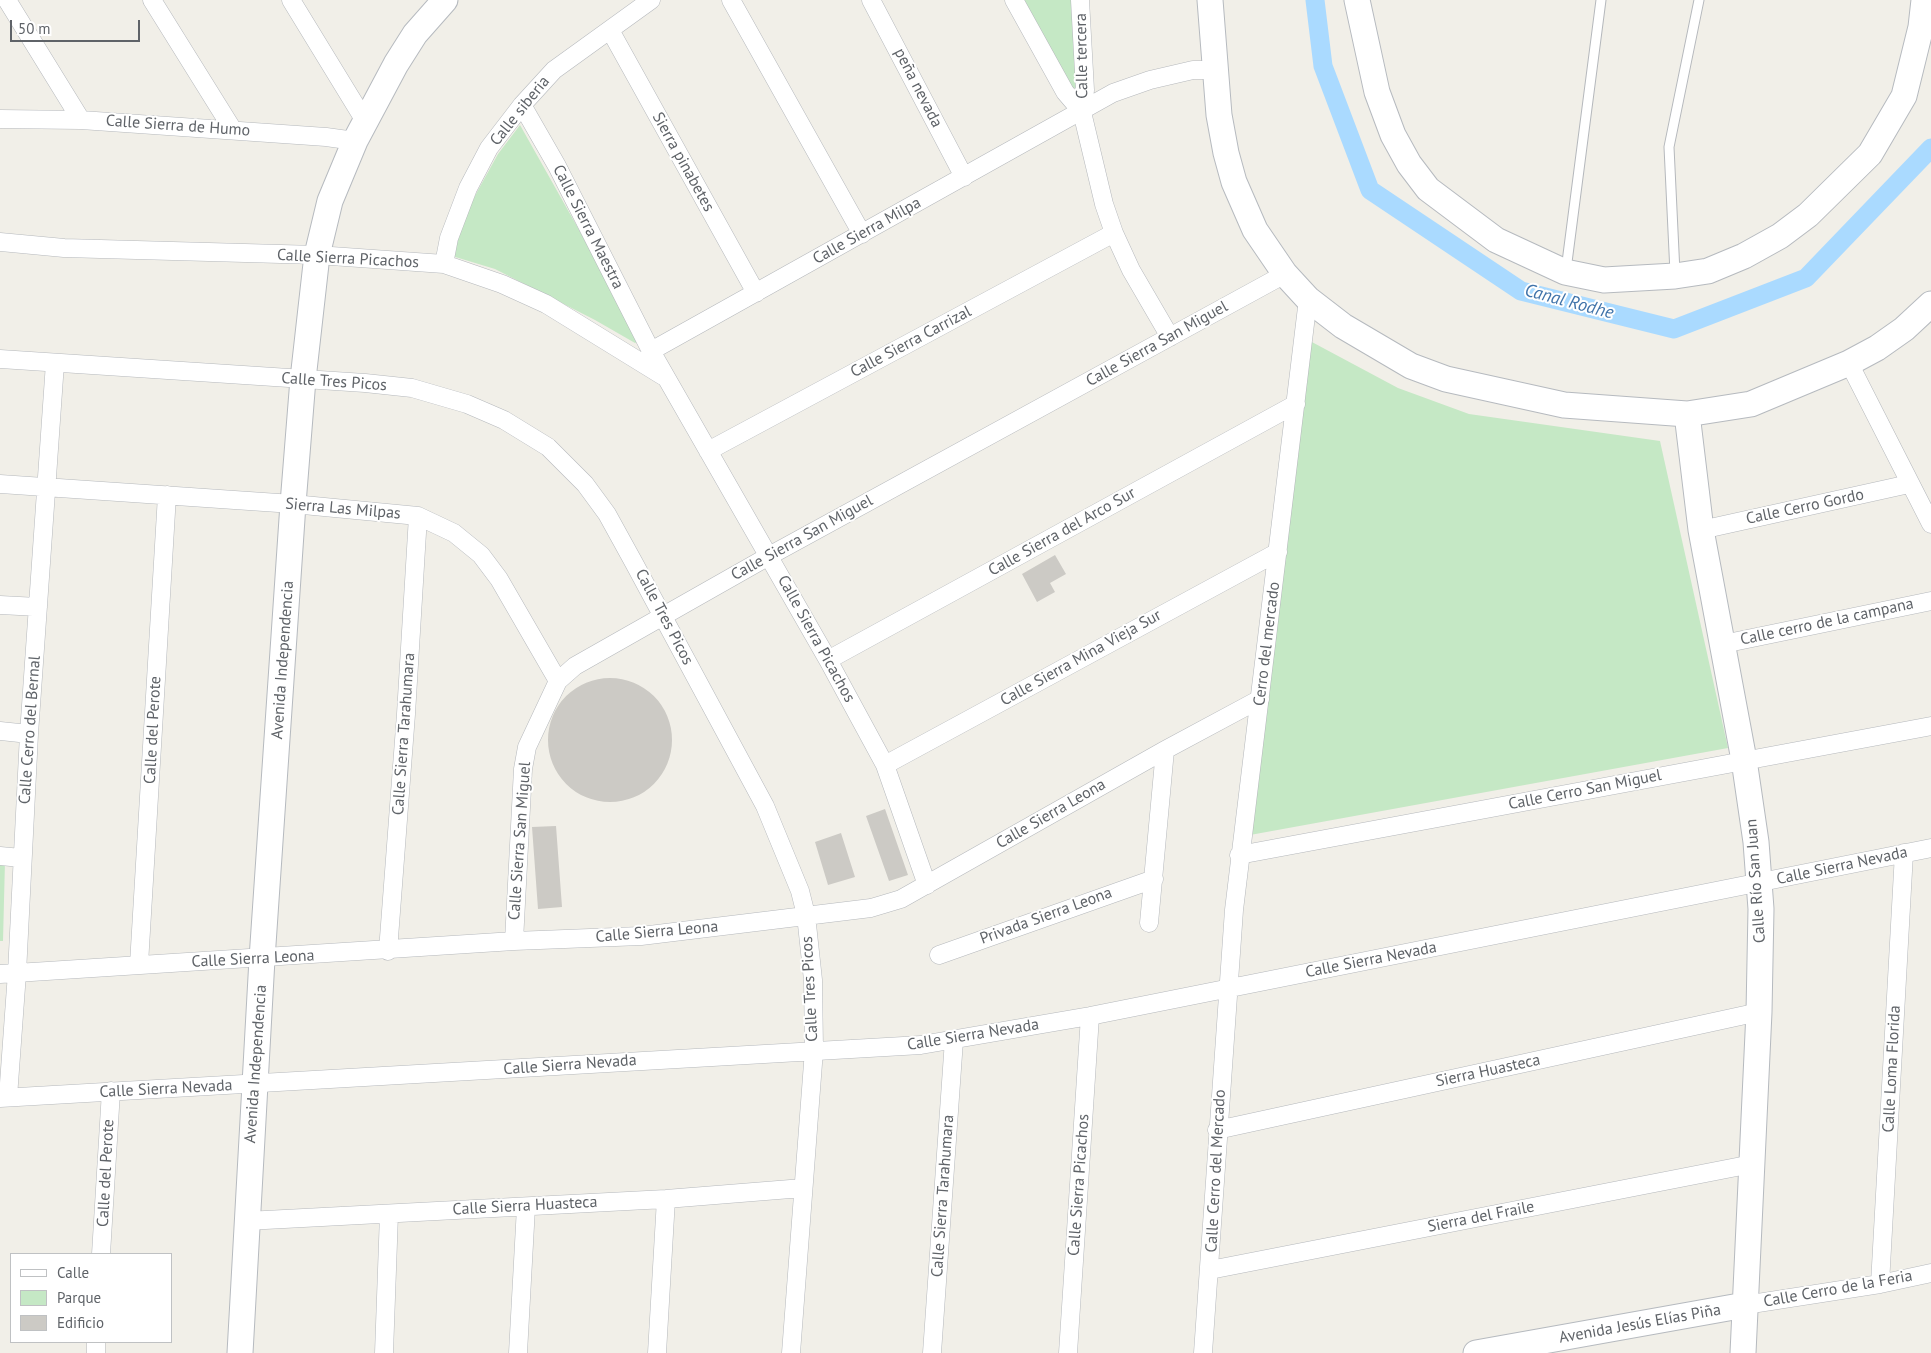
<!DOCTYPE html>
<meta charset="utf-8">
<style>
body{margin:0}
#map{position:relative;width:1931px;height:1353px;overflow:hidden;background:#f1efe8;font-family:"PT Sans",sans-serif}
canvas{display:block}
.legend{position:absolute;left:10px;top:1253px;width:162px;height:90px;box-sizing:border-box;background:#fff;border:1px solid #bfc1c3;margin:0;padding:6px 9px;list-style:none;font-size:15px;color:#5f6368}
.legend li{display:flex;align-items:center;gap:10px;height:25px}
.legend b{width:25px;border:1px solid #bfc1c3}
.scale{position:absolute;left:10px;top:20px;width:130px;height:22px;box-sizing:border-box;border:2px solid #5f6368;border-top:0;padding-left:6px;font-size:15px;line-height:18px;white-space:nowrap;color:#5f6368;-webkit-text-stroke:4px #fff;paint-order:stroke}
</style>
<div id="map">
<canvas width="1931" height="1353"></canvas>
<ul class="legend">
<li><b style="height:6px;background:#fff"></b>Calle</li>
<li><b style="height:14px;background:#c5e8c5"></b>Parque</li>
<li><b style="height:14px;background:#cccac5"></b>Edificio</li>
</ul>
<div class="scale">50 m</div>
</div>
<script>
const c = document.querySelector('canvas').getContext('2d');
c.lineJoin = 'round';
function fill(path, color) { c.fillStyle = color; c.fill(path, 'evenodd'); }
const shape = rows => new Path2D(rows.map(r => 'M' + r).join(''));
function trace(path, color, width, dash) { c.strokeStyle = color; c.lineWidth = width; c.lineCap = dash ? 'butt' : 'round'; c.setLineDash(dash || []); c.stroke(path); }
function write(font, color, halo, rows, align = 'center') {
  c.font = font + ' "PT Sans",sans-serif'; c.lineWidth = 4; c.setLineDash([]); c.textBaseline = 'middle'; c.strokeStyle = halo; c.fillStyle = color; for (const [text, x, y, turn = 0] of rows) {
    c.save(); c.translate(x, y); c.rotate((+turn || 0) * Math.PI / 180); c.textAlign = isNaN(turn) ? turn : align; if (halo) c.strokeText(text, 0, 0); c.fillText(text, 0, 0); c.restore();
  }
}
const green = shape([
 [1024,0,1072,0,1079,86,1075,88,1072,90],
 [520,125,641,340,635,343,595,320,495,269,452,256,462,221,477,192,498,154],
 [1310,341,1398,388,1469,414,1660,441,1728,748,1250,835],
 [0,860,5,861,3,941,0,941]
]);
const canal = shape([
 [1315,0,1323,66,1370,190,1521,291,1674,329,1806,278,1931,148]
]);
const building = shape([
 [1055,555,1066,574,1050,583,1055,592,1037,602,1022,574],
 '548 740a62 62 0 1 1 124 0a62 62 0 1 1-124 0Z',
 [885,809,908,875,889,881,866,816],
 [556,826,562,907,538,909,532,827],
 [841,833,855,877,828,885,815,842]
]);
const lane = shape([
 [1566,270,1601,0],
 [1675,273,1669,147,1699,0]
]);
const street = shape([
 [7,0,81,120],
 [152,0,233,130],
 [291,0,365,121],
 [731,0,862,234],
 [871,0,964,177],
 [1014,0,1065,92,1082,112],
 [1080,0,1085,90,1082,112,1104,204,1114,233,1131,270,1170,337],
 [610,30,756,293],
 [522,105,557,166,651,351,828,660,885,765,927,885],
 [0,119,81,120,326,137,355,141],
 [0,242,64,248,317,255,444,264,502,284,546,304,663,376],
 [444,264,449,238,468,188,489,148,522,105,554,70,651,0],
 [651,351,1113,93,1150,80,1193,70,1215,70],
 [0,359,365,383,412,388,467,404,504,420,548,447,585,484,607,514,634,563,765,806,800,891,806,915,813,980,814,1050,791,1353],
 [1849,363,1931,524],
 [708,451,1114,233],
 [0,484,293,504,418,516,454,533,481,555,499,579,558,681],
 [1701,530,1909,484],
 [0,605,38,607],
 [1723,644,1931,601],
 [828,660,1296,404],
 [0,731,29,734],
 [885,765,1278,552],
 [1239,855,1931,726],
 [0,856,21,858],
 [1149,923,1165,750],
 [514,941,523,769,527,747,558,681,575,666,769,556,1285,274],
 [388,951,406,714,418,516],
 [939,955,1154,879],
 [139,964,167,495],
 [0,974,514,941,641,936,871,908,901,899,1165,750,1260,699],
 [8,1097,17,973,29,734,55,363],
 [0,1098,921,1045,1090,1016,1931,848],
 [1217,1130,1759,1012],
 [246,1221,666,1199,803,1188],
 [101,1254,111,1091],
 [1210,1270,1752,1164],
 [1880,1284,1904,853],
 [1745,1305,1880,1284,1931,1273],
 [96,1342,96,1353],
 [384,1353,389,1214],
 [518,1353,526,1207],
 [657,1353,666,1199],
 [932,1353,954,1040],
 [1068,1353,1090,1016],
 [1203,1353,1234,910,1308,299]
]);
const secondary = shape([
 [1210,0,1219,115,1226,153,1234,182,1255,230,1285,274,1308,299,1343,326,1411,366,1446,379,1564,405,1687,414,1751,404,1849,363,1877,348,1904,329,1931,304],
 [1357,0,1377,92,1393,135,1409,164,1428,189,1496,240,1565,272,1604,280,1675,276,1708,271,1744,256,1780,236,1808,215,1870,154,1904,96,1921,27,1924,0],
 [1687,414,1701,530,1744,760,1756,842,1761,909,1759,1012,1743,1353],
 [240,1353,262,959,293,504,303,379,317,255,330,201,355,141,396,64,415,34,445,0],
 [1476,1353,1745,1305]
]);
const streetNames = [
 ["Calle tercera",1082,56,-91],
 ["peña nevada",918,88,63],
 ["Calle siberia",520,111,-51],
 ["Calle Sierra de Humo",178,126,4],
 ["Sierra pinabetes",683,162,61],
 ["Calle Sierra Maestra",588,227,63],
 ["Calle Sierra Milpa",867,231,-29],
 ["Calle Sierra Picachos",348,259,3],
 ["Calle Sierra Carrizal",911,342,-28],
 ["Calle Sierra San Miguel",1157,344,-29],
 ["Calle Tres Picos",334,382,4],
 ["Calle Cerro Gordo",1805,507,-12],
 ["Sierra Las Milpas",343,509,5],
 ["Calle Sierra del Arco Sur",1062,532,-29],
 ["Calle Sierra San Miguel",802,538,-29],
 ["Calle Tres Picos",664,617,62],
 ["Calle cerro de la campana",1827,622,-12],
 ["Calle Sierra Picachos",816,639,61],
 ["Cerro del mercado",1267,644,-83],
 ["Calle Sierra Mina Vieja Sur",1081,658,-29],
 ["Avenida Independencia",283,660,-86],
 ["Calle Cerro del Bernal",30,730,-86],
 ["Calle del Perote",153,730,-87],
 ["Calle Sierra Tarahumara",404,734,-86],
 ["Calle Cerro San Miguel",1585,790,-11],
 ["Calle Sierra Leona",1051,814,-30],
 ["Calle Sierra San Miguel",520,841,-86],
 ["Calle Sierra Nevada",1842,866,-12],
 ["Calle Río San Juan",1756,881,-94],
 ["Privada Sierra Leona",1046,916,-20],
 ["Calle Sierra Leona",657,932,-5],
 ["Calle Sierra Leona",253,959,-3],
 ["Calle Sierra Nevada",1371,960,-11],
 ["Calle Tres Picos",810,989,-93],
 ["Calle Sierra Nevada",973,1035,-9],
 ["Avenida Independencia",256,1064,-86],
 ["Calle Sierra Nevada",570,1065,-4],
 ["Calle Loma Florida",1892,1069,-87],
 ["Sierra Huasteca",1488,1071,-12],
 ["Calle Sierra Nevada",166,1089,-3],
 ["Calle Cerro del Mercado",1216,1171,-87],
 ["Calle del Perote",106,1173,-87],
 ["Calle Sierra Picachos",1079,1185,-86],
 ["Calle Sierra Tarahumara",943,1196,-86],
 ["Calle Sierra Huasteca",525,1206,-3],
 ["Sierra del Fraile",1481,1217,-11],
 ["Calle Cerro de la Feria",1838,1289,-10],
 ["Avenida Jesús Elías Piña",1640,1324,-10]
];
const waterNames = [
 ["Canal Rodhe",1569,302,15]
];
fill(green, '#c5e8c5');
trace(canal, '#aadaff', 19);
fill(building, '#cccac5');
trace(lane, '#b5b8bc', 11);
trace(street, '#b5b8bc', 19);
trace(secondary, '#b6babf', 27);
trace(lane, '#fff', 9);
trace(street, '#fff', 18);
trace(secondary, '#fff', 25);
write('16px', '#5f6368', '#fff', streetNames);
write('italic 18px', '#4174aa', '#fff', waterNames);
</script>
